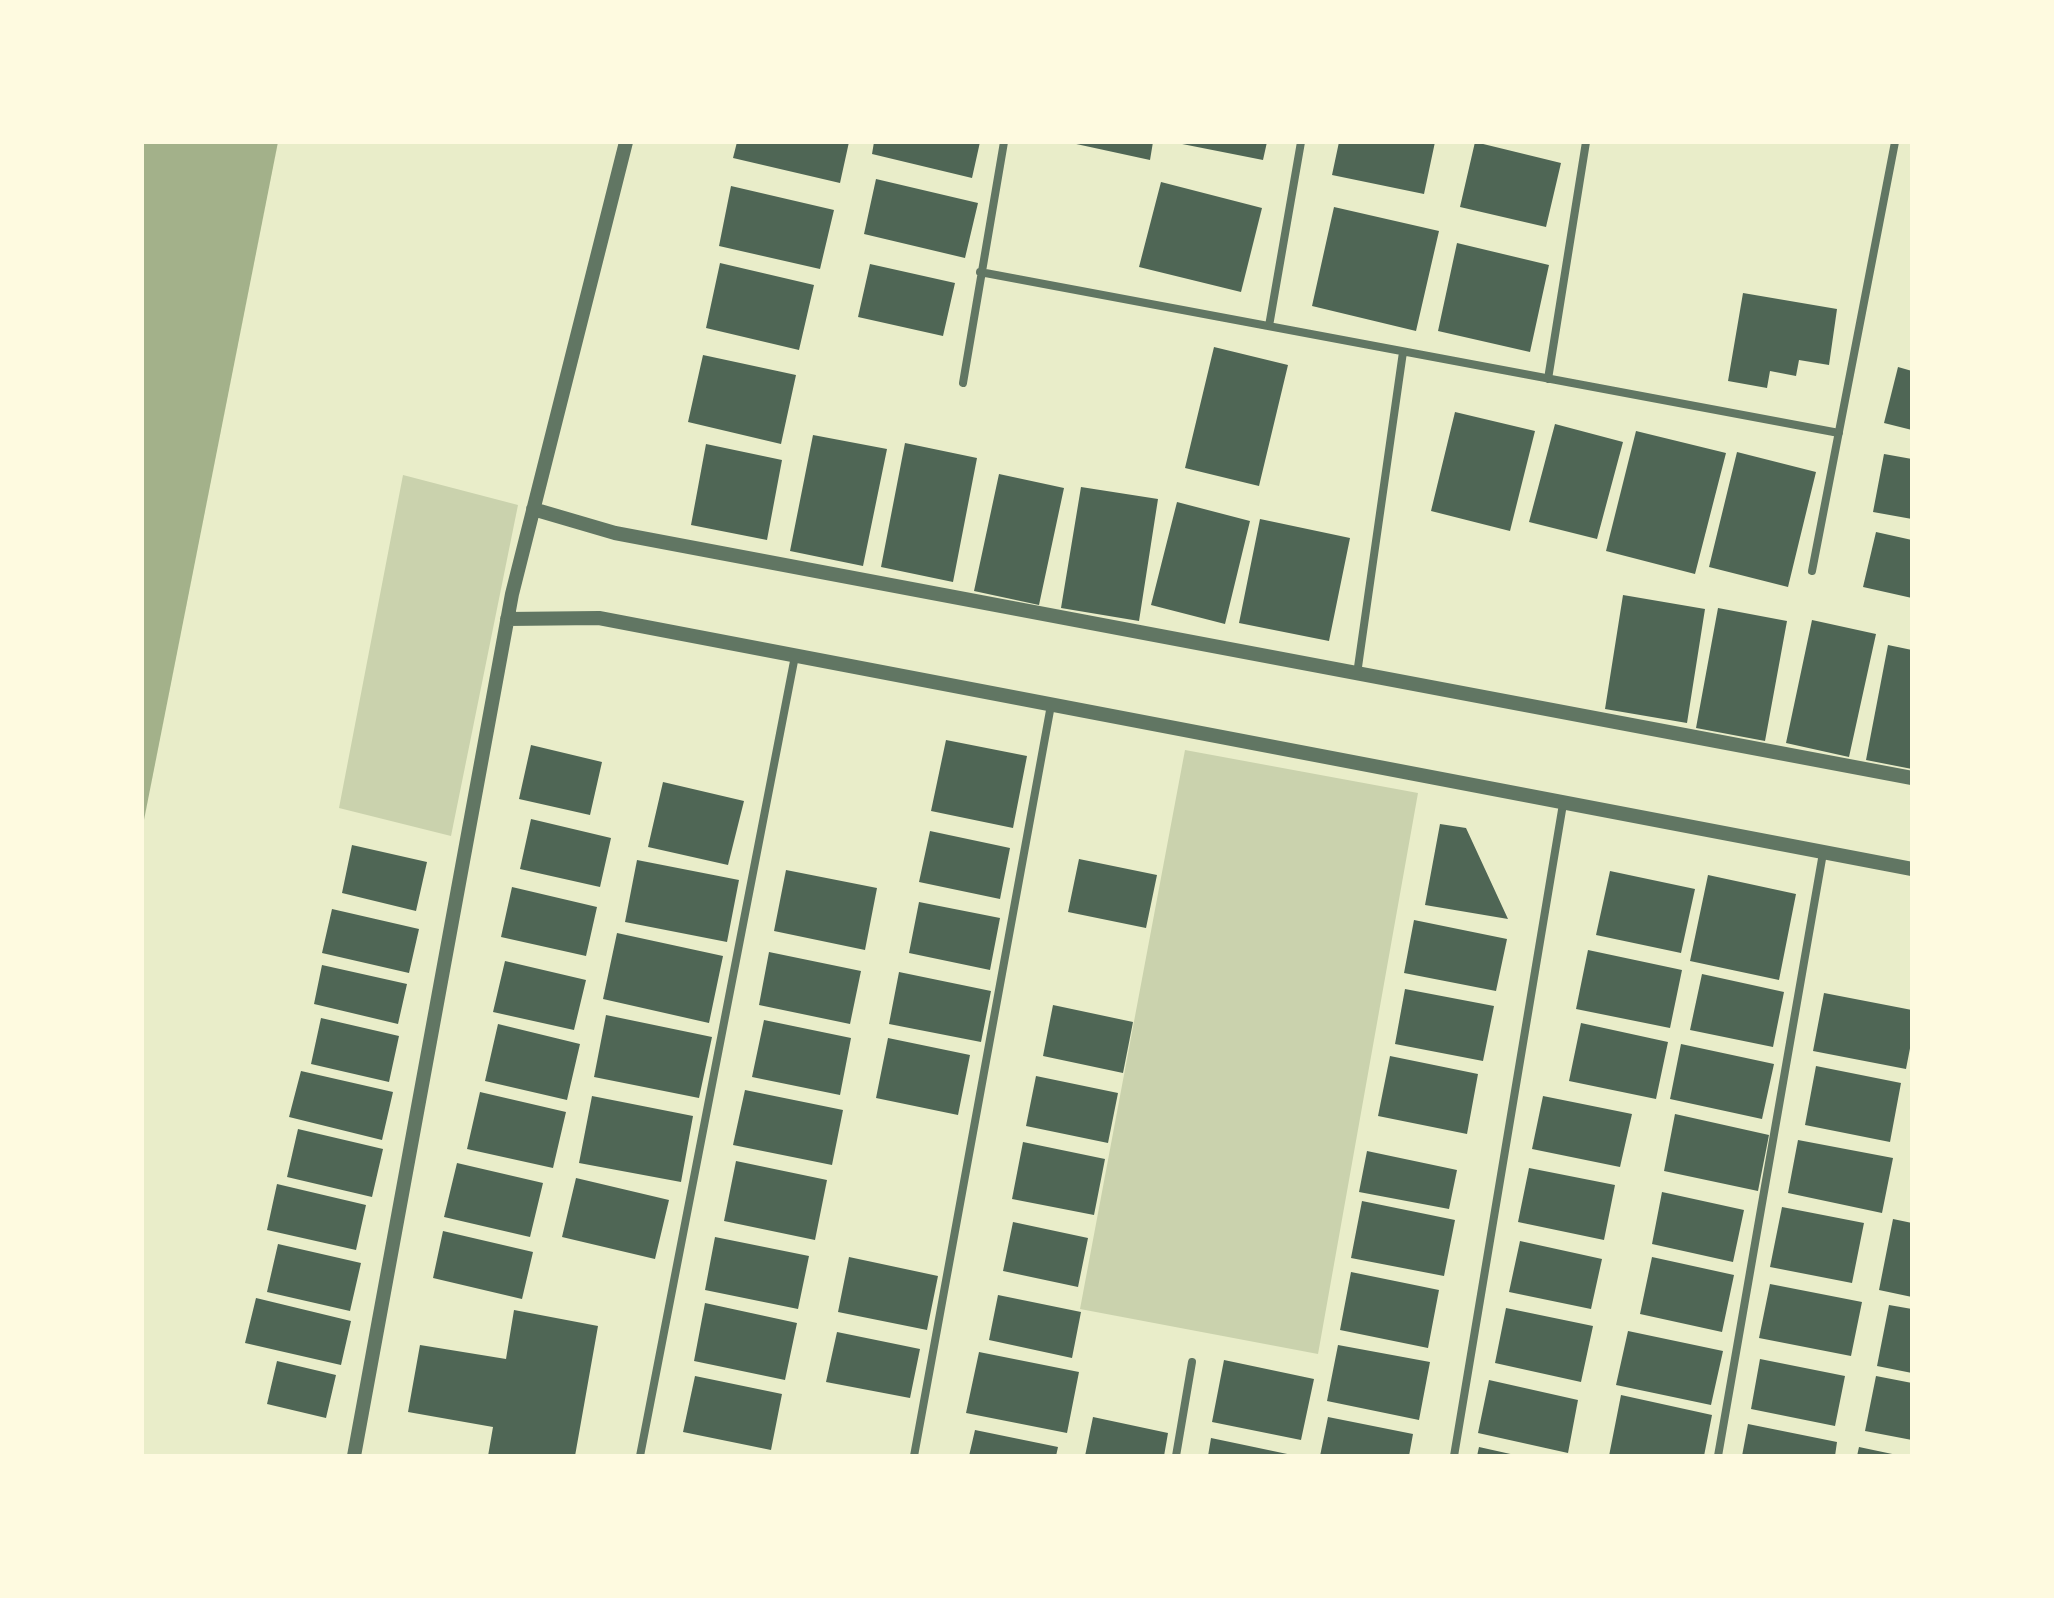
<!DOCTYPE html>
<style>
body{margin:0}
#map{position:relative;width:2054px;height:1598px;overflow:hidden;background:#e9edc9;font-family:Manrope,sans-serif}
canvas{display:block}
.frame{position:absolute;inset:0;border:144px solid #fefae0;pointer-events:none}
</style>
<div id="map">
<canvas width="2054" height="1598"></canvas>
<div class="frame"></div>
</div>
<script>
const c = document.querySelector('canvas').getContext('2d');
c.lineJoin = 'round';
function fill(path, color) { c.fillStyle = color; c.fill(path, 'evenodd'); }
const shape = rows => new Path2D(rows.map(r => 'M' + r).join(''));
function trace(path, color, width, dash) { c.strokeStyle = color; c.lineWidth = width; c.lineCap = dash ? 'butt' : 'round'; c.setLineDash(dash || []); c.stroke(path); }
const green = shape([
 [403,475,518,505,451,836,339,808],
 [1185,750,1418,793,1318,1354,1080,1309]
]);
const water = shape([
 [142,142,278,142,142,830]
]);
const building = shape([
 [737,142,849,142,840,183,733,158],
 [874,142,980,142,972,178,872,154],
 [1067,142,1153,142,1150,160],
 [1172,142,1267,142,1263,160],
 [1339,142,1435,142,1424,194,1332,175],
 [1475,142,1561,163,1546,227,1460,207],
 [876,179,978,203,965,258,864,234],
 [1161,182,1262,208,1241,292,1139,267],
 [731,186,834,210,820,269,719,246],
 [1334,207,1439,231,1416,331,1312,306],
 [1457,243,1549,265,1530,352,1438,331],
 [720,263,814,285,799,350,706,328],
 [870,264,955,283,943,336,858,317],
 [1743,293,1837,309,1829,365,1799,360,1796,376,1770,371,1767,388,1728,381],
 [1214,347,1288,365,1259,486,1185,468],
 [703,355,796,375,781,444,688,422],
 [1898,367,1912,371,1912,430,1884,423],
 [1455,412,1535,431,1510,531,1431,511],
 [1555,424,1623,442,1597,539,1529,522],
 [1636,431,1726,453,1695,574,1606,551],
 [813,435,887,449,863,566,790,551],
 [905,443,977,458,953,582,881,567],
 [706,444,782,460,767,540,691,525],
 [1737,452,1816,472,1788,587,1709,567],
 [1884,454,1912,459,1912,519,1873,512],
 [999,474,1064,488,1039,605,974,591],
 [1081,487,1158,499,1139,621,1061,608],
 [1177,502,1250,521,1225,624,1151,605],
 [1260,519,1350,538,1329,641,1239,623],
 [1876,532,1912,540,1912,598,1863,587],
 [1623,595,1705,609,1687,723,1605,709],
 [1718,608,1787,621,1765,741,1696,728],
 [1812,620,1876,634,1849,757,1786,743],
 [1888,645,1912,650,1912,769,1866,760],
 [946,740,1027,756,1013,828,931,811],
 [531,745,602,762,590,815,519,799],
 [663,782,744,801,728,865,648,847],
 [531,819,611,838,600,887,520,869],
 [1440,824,1466,828,1508,919,1425,905],
 [930,831,1010,848,1000,899,919,882],
 [352,845,427,862,416,911,342,893],
 [1079,859,1157,875,1146,928,1068,912],
 [637,860,739,880,727,942,625,922],
 [786,870,877,888,865,950,774,931],
 [1610,871,1695,889,1681,953,1596,935],
 [1708,875,1796,894,1779,980,1690,961],
 [512,887,597,907,586,956,501,937],
 [919,902,1000,918,990,970,909,953],
 [332,909,419,929,409,973,322,953],
 [1414,920,1507,939,1496,991,1404,973],
 [617,933,723,956,709,1023,603,999],
 [1588,950,1682,970,1670,1028,1576,1009],
 [769,952,861,971,850,1024,759,1005],
 [505,961,586,980,574,1030,493,1012],
 [322,965,407,984,398,1024,314,1004],
 [899,972,991,991,981,1042,889,1024],
 [1702,974,1784,992,1773,1047,1690,1030],
 [1405,989,1494,1006,1483,1061,1395,1044],
 [1824,993,1912,1010,1912,1038,1906,1069,1813,1051],
 [1053,1005,1133,1022,1123,1073,1043,1056],
 [606,1015,712,1037,699,1098,594,1077],
 [321,1018,399,1036,389,1082,311,1064],
 [764,1020,851,1038,840,1095,752,1077],
 [1581,1023,1668,1042,1656,1099,1569,1081],
 [498,1024,580,1044,567,1100,485,1081],
 [888,1038,970,1055,958,1115,876,1098],
 [1681,1044,1774,1064,1762,1119,1670,1099],
 [1390,1056,1478,1074,1467,1134,1378,1116],
 [1816,1066,1901,1083,1890,1142,1805,1125],
 [301,1071,393,1092,382,1140,289,1117],
 [1036,1076,1118,1093,1108,1143,1026,1126],
 [745,1090,843,1110,832,1165,733,1145],
 [480,1092,566,1112,553,1168,467,1149],
 [592,1096,693,1116,681,1182,579,1163],
 [1543,1096,1632,1114,1620,1167,1532,1149],
 [1675,1114,1769,1135,1758,1191,1664,1171],
 [298,1129,383,1149,372,1197,287,1177],
 [1798,1140,1893,1158,1882,1213,1788,1193],
 [1023,1142,1105,1159,1094,1215,1012,1199],
 [1367,1151,1457,1170,1449,1209,1359,1192],
 [736,1161,827,1180,815,1240,724,1221],
 [457,1163,543,1183,530,1237,444,1217],
 [1529,1168,1615,1185,1604,1240,1518,1222],
 [576,1178,669,1200,655,1259,562,1237],
 [277,1184,366,1205,356,1250,267,1230],
 [1662,1192,1744,1210,1733,1262,1652,1244],
 [1362,1201,1455,1220,1444,1276,1351,1258],
 [1782,1207,1864,1223,1852,1283,1770,1267],
 [1893,1219,1912,1223,1912,1297,1879,1290],
 [1013,1222,1088,1238,1078,1287,1003,1271],
 [443,1231,533,1252,522,1299,433,1278],
 [715,1237,809,1256,798,1309,705,1290],
 [1520,1241,1602,1259,1591,1309,1509,1292],
 [278,1244,361,1263,350,1311,267,1292],
 [849,1257,938,1276,927,1330,838,1312],
 [1652,1257,1734,1275,1722,1332,1640,1314],
 [1351,1272,1439,1290,1428,1348,1340,1330],
 [1770,1284,1862,1302,1851,1356,1759,1338],
 [998,1295,1081,1312,1072,1358,989,1340],
 [256,1298,351,1321,341,1365,245,1343],
 [705,1303,797,1323,785,1380,694,1361],
 [1889,1305,1912,1309,1912,1373,1877,1366],
 [1506,1308,1593,1326,1581,1382,1495,1363],
 [514,1310,598,1326,575,1456,488,1456,493,1427,408,1412,420,1345,506,1359],
 [1628,1331,1723,1351,1711,1405,1616,1385],
 [837,1332,920,1349,910,1398,826,1382],
 [1338,1345,1430,1362,1419,1420,1327,1401],
 [979,1352,1079,1372,1067,1433,966,1413],
 [1760,1359,1845,1376,1835,1426,1751,1409],
 [1224,1360,1314,1379,1301,1440,1212,1422],
 [277,1361,336,1375,326,1418,267,1404],
 [695,1376,782,1394,771,1450,683,1432],
 [1876,1376,1912,1383,1912,1440,1865,1431],
 [1489,1380,1578,1400,1568,1453,1478,1433],
 [1621,1395,1712,1415,1704,1456,1609,1456],
 [1093,1417,1168,1433,1164,1456,1085,1456],
 [1328,1417,1413,1434,1409,1456,1320,1456],
 [1748,1424,1837,1442,1835,1456,1742,1456],
 [975,1430,1058,1447,1056,1456,969,1456],
 [1211,1438,1292,1455,1291,1456,1208,1456],
 [1479,1447,1515,1455,1515,1456,1477,1456],
 [1859,1447,1897,1455,1897,1456,1857,1456]
]);
const minor = shape([
 [980,272,1839,433],
 [1269,326,1301,142],
 [1548,379,1586,142],
 [963,383,1004,142],
 [1812,571,1895,142],
 [1357,674,1403,352],
 [640,1456,795,656],
 [914,1456,1051,705],
 [1176,1456,1192,1362],
 [1454,1456,1563,804],
 [1718,1456,1823,853]
]);
const tertiary = shape([
 [533,509,615,533,1912,778],
 [507,619,599,618,1912,869],
 [354,1456,512,594,626,142]
]);
fill(green, '#cad2ad');
fill(water, '#a3b18a');
fill(building, '#4f6655');
trace(minor, '#617663', 8);
trace(tertiary, '#617663', 14);
</script>
